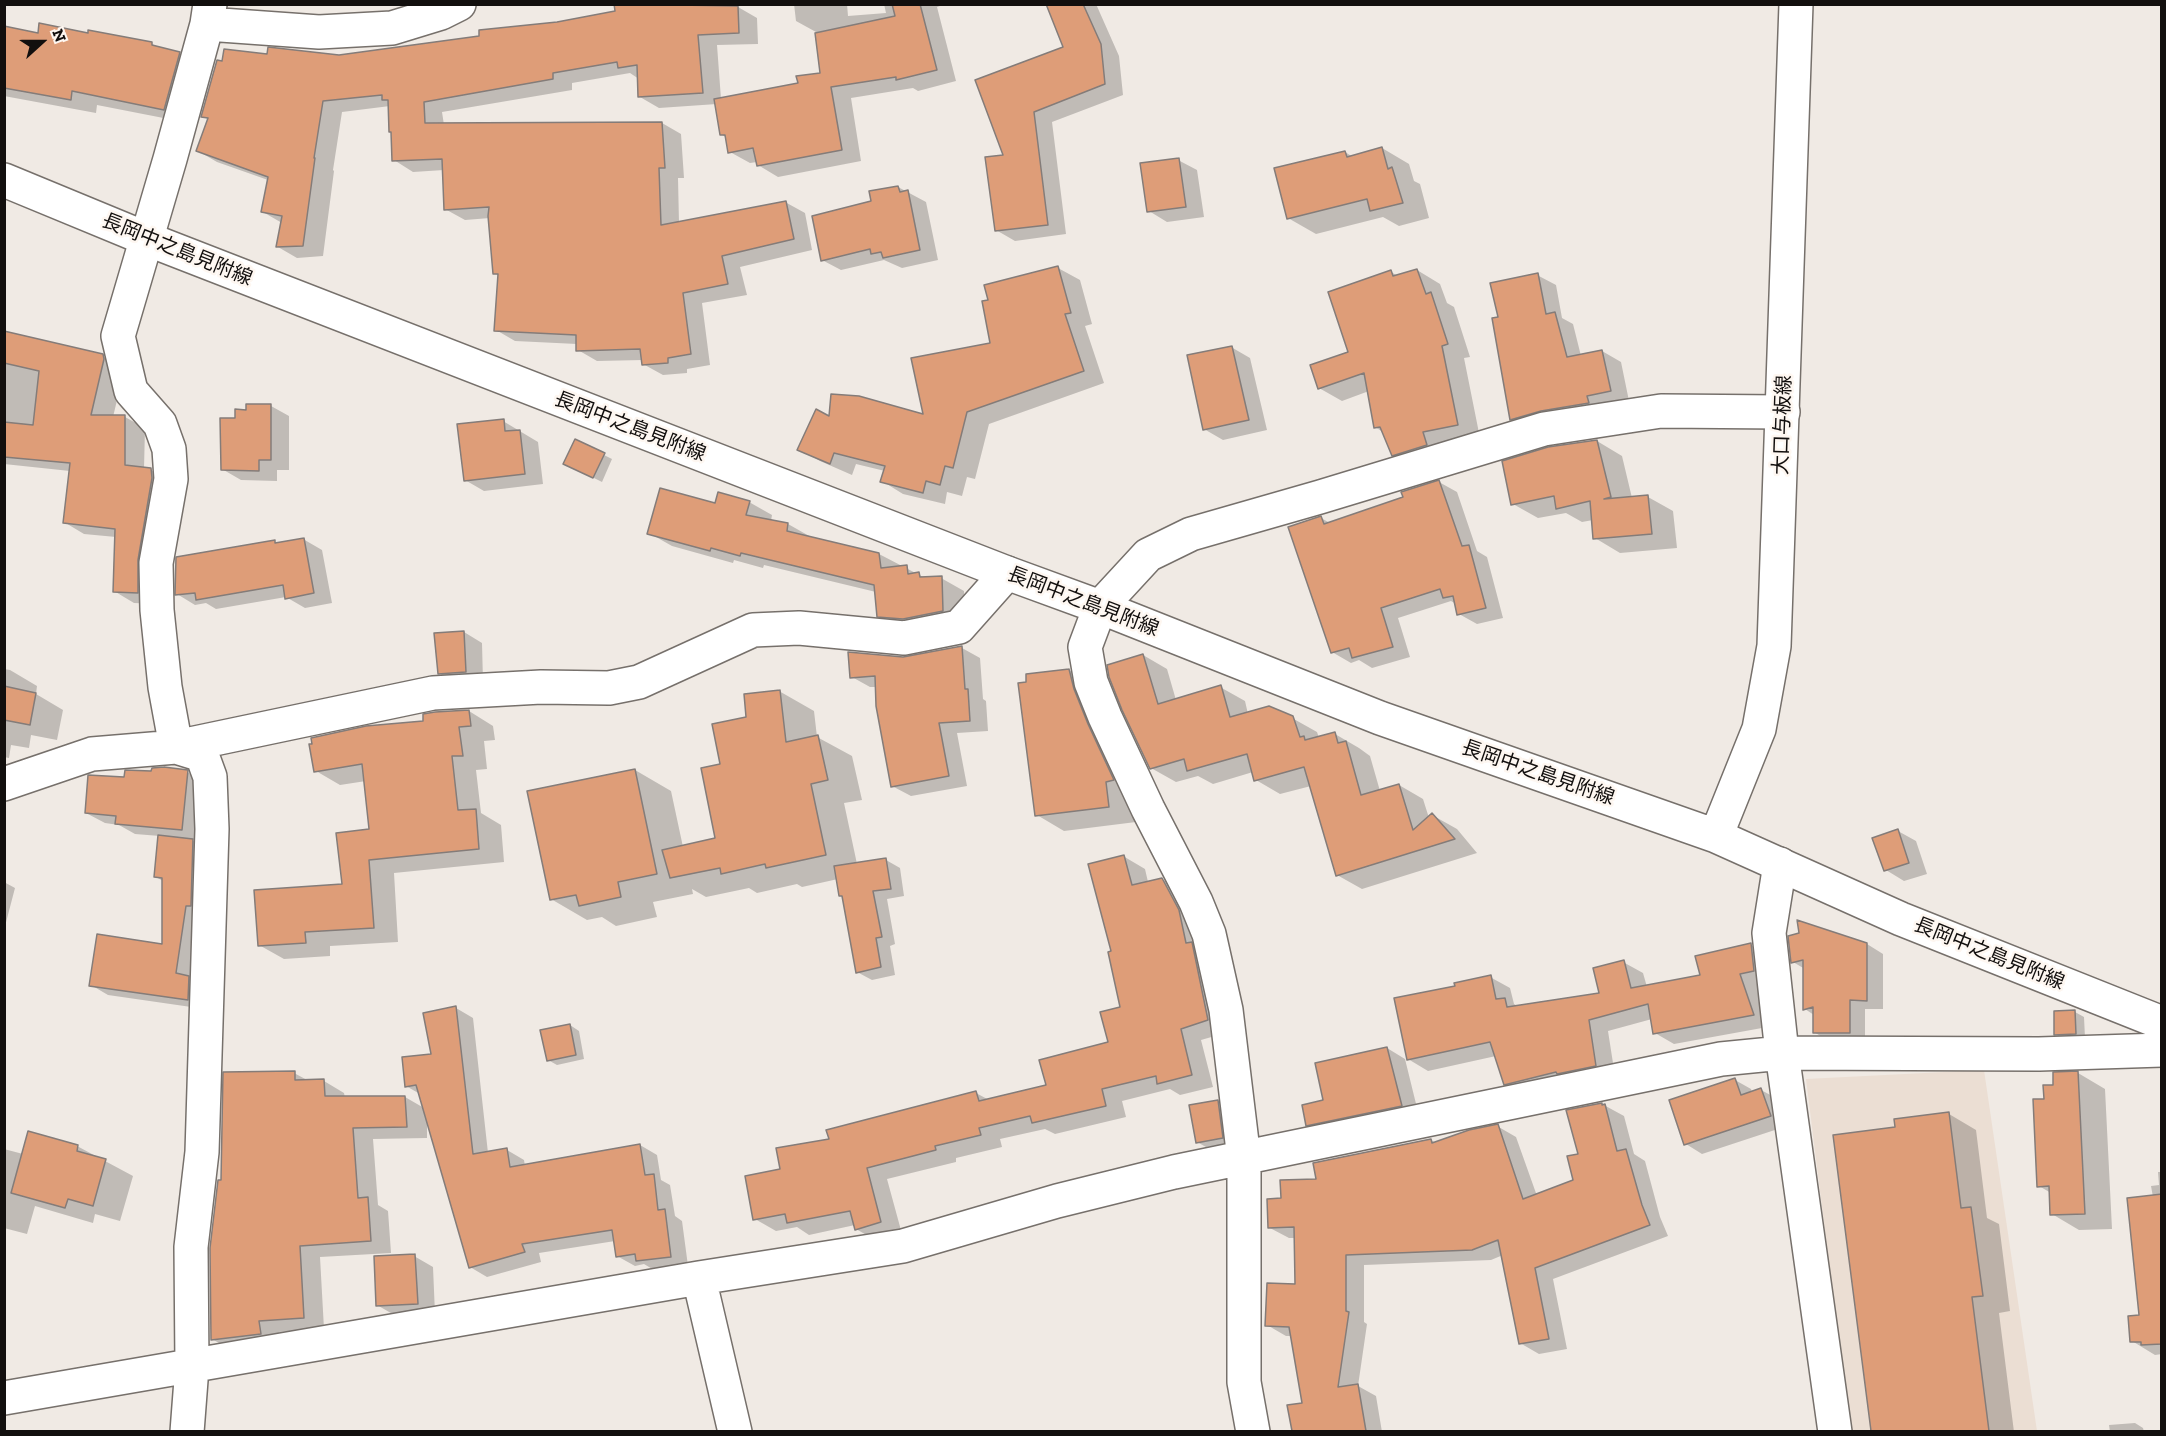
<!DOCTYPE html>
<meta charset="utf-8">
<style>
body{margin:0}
#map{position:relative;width:2166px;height:1436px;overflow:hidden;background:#f0eae4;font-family:"Zilla Slab",serif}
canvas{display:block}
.frame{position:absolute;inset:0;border:6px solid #120f0e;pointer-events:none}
.north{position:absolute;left:12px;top:12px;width:60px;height:60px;-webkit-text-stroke:4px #fef7f1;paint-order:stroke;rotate:69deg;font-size:16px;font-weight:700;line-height:24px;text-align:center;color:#120f0e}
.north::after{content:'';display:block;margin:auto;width:21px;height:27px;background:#120f0e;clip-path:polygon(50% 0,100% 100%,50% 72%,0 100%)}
</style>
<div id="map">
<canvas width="2166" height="1436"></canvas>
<div class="frame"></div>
<div class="north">N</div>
</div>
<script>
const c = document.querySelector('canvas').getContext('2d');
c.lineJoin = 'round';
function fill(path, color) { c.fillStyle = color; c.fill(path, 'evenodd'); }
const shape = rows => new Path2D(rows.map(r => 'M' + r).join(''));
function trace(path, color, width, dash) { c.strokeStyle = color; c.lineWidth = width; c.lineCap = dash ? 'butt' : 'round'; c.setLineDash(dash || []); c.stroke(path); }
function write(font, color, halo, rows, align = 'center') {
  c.font = font + ' "Zilla Slab","Noto Sans JP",serif'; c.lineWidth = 5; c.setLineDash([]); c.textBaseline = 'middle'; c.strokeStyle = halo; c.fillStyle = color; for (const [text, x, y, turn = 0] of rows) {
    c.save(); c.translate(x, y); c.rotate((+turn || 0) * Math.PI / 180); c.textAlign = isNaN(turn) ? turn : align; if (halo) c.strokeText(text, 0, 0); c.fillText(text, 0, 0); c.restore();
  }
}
const built = shape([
 [1984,1070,2037,1431,1850,1431,1806,1079]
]);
const shadow = shape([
 [615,4,712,4,712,7,738,7,757,18,758,44,717,45,721,99,800,85,821,74,816,32,796,21,794,4,847,4,848,16,886,13,884,4,946,4,937,7,956,81,918,91,913,88,851,98,861,161,778,177,758,165,757,162,750,163,730,152,727,138,721,134,717,104,659,108,640,97,639,79,630,73,572,83,572,90,442,112,444,125,662,123,681,134,684,178,678,178,679,223,785,202,805,213,812,250,740,267,747,295,702,303,710,365,687,369,687,373,663,375,643,364,643,360,597,361,578,350,577,344,515,341,496,330,500,276,494,273,490,218,465,220,445,209,444,170,413,172,394,160,390,106,342,112,333,170,334,171,323,256,297,258,278,247,282,223,263,212,268,180,217,162,198,151,209,120,203,116,268,55,339,57,481,37,617,12],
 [1048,4,1096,4,1119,56,1123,95,1052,122,1066,234,1015,241,996,230,1005,156,1065,48],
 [4,28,39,35,152,44,160,48,179,53,204,67,189,123,97,105,96,113,4,96],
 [1382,148,1409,164,1414,181,1420,184,1429,218,1399,226,1383,217,1316,234,1288,218,1345,152,1353,157],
 [1178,160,1197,170,1204,217,1167,222,1149,211],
 [898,187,926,202,938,260,902,268,884,260,841,270,822,260,873,202],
 [1058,268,1080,280,1092,324,1085,326,1104,383,989,424,975,479,967,477,962,496,947,492,945,504,903,494,882,481,885,471,856,464,852,475,820,461,799,449,831,418,925,417],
 [1417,270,1440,284,1447,303,1454,307,1470,357,1464,358,1480,438,1416,468,1393,455,1383,432,1375,427,1369,391,1342,401,1319,388,1350,352,1391,272,1398,276],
 [1537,275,1556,285,1562,318,1573,324,1581,356,1602,351,1621,362,1629,401,1530,429,1512,419,1500,318],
 [4,333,102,356,123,367,124,371,113,417,125,417,145,428,144,469,151,470,171,481,157,604,134,603,114,591,116,537,84,534,64,522,70,471,4,464],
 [1231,347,1250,358,1267,430,1223,440,1204,429],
 [271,406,289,416,289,470,277,470,277,481,241,480,222,469,237,420,248,411],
 [503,421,538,442,543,484,484,491,465,480],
 [1597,441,1622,456,1632,498,1648,497,1673,511,1677,548,1620,553,1595,538,1593,520,1582,522,1566,513,1538,518,1513,504],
 [604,455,612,459,602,482,574,468],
 [1439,482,1457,492,1477,551,1487,557,1503,618,1477,624,1459,614,1456,604,1451,601,1398,618,1410,657,1372,668,1359,660,1351,663,1332,652,1321,518,1330,523,1404,497],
 [749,502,772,515,771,521,788,524,811,537,879,554,927,579,941,578,964,591,965,624,901,629,878,616,876,592,764,565,763,568,734,560,733,563,672,546,649,533,716,505],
 [303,539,322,550,332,603,305,608,286,597,216,609,206,603,195,605,177,594,275,542,278,544],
 [464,632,482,643,483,682,457,684,439,673],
 [962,648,980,658,983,699,986,701,988,731,957,733,967,786,911,796,892,786,877,687,870,687,852,677,903,658],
 [1143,655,1167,669,1176,700,1220,687,1245,701,1248,714,1292,718,1317,732,1319,738,1335,734,1359,748,1370,756,1380,791,1399,785,1423,799,1429,818,1432,815,1457,829,1477,853,1362,889,1337,875,1311,786,1280,794,1256,780,1253,772,1213,784,1198,776,1176,782,1151,768],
 [4,669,10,670,37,686,36,694,63,710,57,740,31,735,29,748,11,745,9,758,4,757],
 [1069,670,1096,686,1136,822,1064,831,1037,815],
 [779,691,814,711,817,737,852,756,862,800,844,803,857,864,886,860,900,868,904,896,887,899,895,944,890,946,895,975,872,980,857,972,844,897,840,895,838,879,802,887,797,884,757,893,749,888,706,897,692,889,693,894,653,902,657,917,616,926,602,917,587,920,551,899,635,770,671,791,683,847,717,840,722,765,748,718],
 [469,711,493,726,495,740,484,741,487,769,476,770,481,813,501,825,504,862,394,873,398,942,330,946,330,956,284,959,259,945,344,885,370,831,366,781,340,785,316,771,425,722],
 [187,772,205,782,200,840,190,839,209,850,205,1009,108,995,91,985,163,945,163,881,156,877,160,836,135,834,119,825,105,823,86,813,126,778],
 [1898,831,1916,841,1927,874,1904,881,1886,870],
 [1123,856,1145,869,1148,882,1162,879,1184,892,1229,1032,1201,1040,1213,1087,1180,1095,1170,1089,1122,1101,1126,1117,1055,1134,1045,1129,1000,1139,1002,1147,956,1158,956,1162,887,1179,902,1234,877,1241,856,1229,855,1225,809,1235,797,1227,776,1231,755,1219,781,1170,831,1140,976,1093,989,1100,1048,1086,1110,1043,1121,1008,1113,952],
 [4,882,15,888,4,930],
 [1867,944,1883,954,1883,1009,1865,1009,1865,1042,1830,1042,1814,1032,1814,1015,1805,1009,1805,969,1793,962],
 [1751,945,1771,956,1773,1026,1674,1044,1655,1033,1652,1019,1608,1031,1615,1076,1525,1095,1505,1084,1496,1056,1428,1071,1408,1059,1457,987,1490,977,1510,988,1514,1004,1519,1007,1601,994,1623,962,1643,973,1647,987,1702,977],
 [456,1008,473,1018,488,1153,507,1150,524,1160,525,1166,640,1145,657,1155,661,1180,670,1185,675,1216,682,1221,688,1266,654,1270,644,1264,635,1266,617,1256,615,1241,539,1253,541,1262,487,1277,470,1267,427,1120,427,1138,373,1139,378,1205,388,1211,391,1253,320,1257,324,1329,279,1332,281,1345,233,1351,212,1339,223,1182,294,1073,309,1081,324,1081,344,1093,345,1098,405,1097,424,1108,420,1094,406,1086,433,1055],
 [2075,1012,2084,1017,2085,1038,2064,1039,2055,1034],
 [570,1025,579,1031,584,1059,557,1065,548,1060],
 [1387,1048,1405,1059,1419,1116,1326,1135,1307,1125,1325,1101],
 [2078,1073,2105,1089,2112,1229,2079,1230,2052,1214,2051,1193,2039,1186,2045,1100,2055,1086],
 [1735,1080,1751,1089,1752,1093,1761,1090,1778,1099,1787,1126,1702,1154,1686,1144],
 [1218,1101,1226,1106,1231,1143,1206,1147,1197,1142],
 [1602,1104,1624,1116,1634,1154,1645,1161,1660,1217,1668,1236,1553,1279,1567,1349,1539,1354,1520,1343,1503,1255,1491,1260,1364,1265,1364,1322,1367,1324,1358,1386,1376,1396,1382,1432,1293,1432,1289,1407,1304,1404,1292,1336,1286,1336,1267,1325,1297,1286,1296,1238,1289,1238,1270,1228,1282,1200,1317,1181,1431,1140,1436,1143,1497,1126,1516,1137,1537,1196,1575,1181,1580,1155],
 [1949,1114,1976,1130,1987,1218,1999,1224,2010,1311,1999,1313,2014,1432,1872,1432,1834,1136,1897,1129],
 [77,1146,133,1176,120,1221,95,1214,93,1223,35,1206,27,1234,4,1228,4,1149,23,1154],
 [2158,1172,2162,1172,2162,1354,2155,1355,2132,1341,2141,1316,2153,1197,2151,1186,2159,1185],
 [414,1256,433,1267,435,1314,396,1316,377,1305],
 [2135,1423,2143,1428,2144,1432,2110,1432,2109,1425]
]);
const building = shape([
 [614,4,738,6,739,33,698,35,703,93,638,97,637,65,618,68,617,62,553,73,553,79,424,102,425,123,662,122,665,168,659,168,661,225,786,201,794,239,722,256,728,284,683,293,691,354,668,358,668,363,642,365,640,349,576,351,576,335,494,331,498,274,493,274,488,216,489,207,444,210,442,159,392,161,391,132,389,132,388,100,382,100,382,95,323,101,314,158,315,158,303,246,276,247,282,216,261,212,268,177,196,151,208,118,201,117,217,60,222,61,224,49,267,54,268,47,339,55,479,36,479,30,557,22,615,11,614,4],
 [892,4,920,4,937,70,896,80,896,77,831,87,842,150,757,166,753,148,728,153,725,135,720,135,714,99,798,83,796,76,820,73,815,33,895,16,892,4],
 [1046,4,1083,4,1101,44,1105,84,1034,112,1048,225,995,231,985,157,1003,155,975,80,1063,47,1046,4],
 [39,23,88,33,88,30,152,42,152,45,180,52,164,110,72,91,71,100,4,88,4,26,38,33,39,23],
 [1382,147,1388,169,1392,167,1403,203,1370,211,1367,199,1287,219,1274,168,1345,151,1347,157,1382,147],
 [1179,158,1186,207,1147,212,1140,163,1179,158],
 [898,186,900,192,908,190,920,250,883,258,881,252,871,254,870,249,821,261,812,216,871,201,869,191,898,186],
 [1058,266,1071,313,1065,314,1084,371,967,412,953,468,945,466,940,485,926,481,923,493,880,482,885,466,834,453,830,464,797,450,816,409,829,416,831,394,859,396,923,414,911,358,990,343,982,301,988,300,984,285,1058,266],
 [1417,269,1426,294,1431,292,1448,344,1442,346,1458,425,1423,432,1427,445,1392,456,1380,427,1374,428,1364,373,1318,389,1310,365,1348,352,1328,292,1391,270,1393,276,1417,269],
 [1538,273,1546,314,1555,312,1567,357,1602,350,1611,391,1587,396,1589,403,1541,411,1510,420,1492,318,1498,317,1490,283,1538,273],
 [4,331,103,354,104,359,91,415,125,415,125,465,151,468,152,478,138,560,138,593,113,592,115,529,63,523,70,463,4,457,4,422,33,425,39,371,4,363,4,331],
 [1232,346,1249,420,1203,430,1187,355,1232,346],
 [246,404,271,404,271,460,259,460,259,471,221,470,220,418,235,418,235,409,246,410,246,404],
 [504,419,505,431,520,430,525,474,464,481,457,424,504,419],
 [575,439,605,453,593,478,563,464,575,439],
 [1597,440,1611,497,1604,499,1648,495,1652,534,1593,539,1590,501,1556,509,1554,496,1511,505,1502,461,1548,447,1597,440],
 [1439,480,1462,546,1469,545,1486,608,1457,615,1453,596,1443,598,1440,589,1381,608,1393,647,1352,658,1349,648,1331,653,1288,527,1321,516,1324,524,1403,497,1401,492,1439,480],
 [660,488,715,503,718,492,750,501,746,515,788,523,787,531,879,553,881,568,907,565,908,574,919,572,920,577,942,576,943,611,903,619,877,617,874,585,741,553,740,556,711,548,710,551,647,534,660,488],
 [304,538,314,593,285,599,283,585,196,600,195,593,175,595,176,557,275,540,275,543,304,538],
 [464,631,466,672,438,674,434,633,464,631],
 [962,646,965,689,968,689,970,721,939,723,949,776,891,787,876,706,875,676,850,678,848,652,903,657,962,646],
 [1143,654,1158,704,1221,685,1230,717,1269,706,1293,716,1300,737,1304,736,1305,740,1335,732,1338,743,1346,741,1361,795,1399,784,1413,830,1432,813,1455,839,1336,876,1304,767,1254,781,1247,754,1187,771,1184,759,1150,769,1122,710,1109,677,1107,665,1143,654],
 [1069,669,1074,689,1088,724,1114,780,1106,782,1109,807,1035,816,1018,683,1026,682,1026,674,1069,669],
 [4,686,36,693,30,725,4,720,4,686],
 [780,690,786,742,818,735,828,780,811,784,826,855,766,868,765,864,721,874,720,868,670,878,662,850,715,838,701,768,720,764,712,724,746,717,744,694,780,690],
 [469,710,471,726,459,727,463,756,452,756,458,810,476,809,479,849,369,860,374,928,305,932,306,943,258,946,254,890,342,884,336,833,369,829,362,764,314,772,309,744,312,744,311,738,366,726,423,721,423,714,435,712,469,710],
 [164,767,188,770,182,830,115,824,116,816,85,813,88,775,124,777,125,770,151,771,152,768,164,767],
 [635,769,657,874,618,882,621,897,579,906,576,895,550,900,527,791,635,769],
 [1898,829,1909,863,1884,871,1872,838,1898,829],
 [158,835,193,839,191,906,186,906,176,973,189,976,188,1000,89,986,97,934,162,944,162,878,154,877,158,835],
 [1124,855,1132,885,1162,878,1179,910,1186,943,1192,942,1208,1020,1181,1029,1192,1075,1157,1084,1156,1076,1102,1089,1106,1106,1032,1123,1030,1116,979,1128,981,1135,935,1146,936,1150,867,1168,881,1222,855,1230,850,1211,787,1223,785,1214,753,1220,745,1176,780,1169,776,1148,829,1139,826,1130,976,1091,979,1101,1046,1085,1039,1060,1108,1042,1100,1012,1120,1007,1108,952,1111,951,1088,864,1124,855],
 [886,858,891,889,873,891,882,937,876,938,881,967,856,973,842,896,839,896,834,866,886,858],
 [1797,920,1867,943,1867,1001,1850,1000,1850,1033,1813,1033,1813,1007,1803,1010,1803,960,1791,963,1788,936,1799,933,1797,920],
 [1751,943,1754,971,1740,974,1754,1015,1653,1034,1648,1004,1589,1020,1596,1066,1557,1074,1556,1072,1504,1085,1490,1042,1407,1060,1394,998,1455,986,1454,983,1491,975,1496,999,1505,998,1507,1007,1599,993,1593,968,1624,960,1631,988,1700,975,1695,956,1751,943],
 [456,1006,473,1154,507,1148,510,1167,640,1144,645,1175,654,1174,658,1210,665,1209,671,1257,636,1261,635,1254,616,1257,612,1230,522,1244,525,1252,469,1268,416,1085,405,1087,402,1057,431,1054,423,1013,456,1006],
 [2075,1010,2076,1034,2054,1035,2054,1011,2075,1010],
 [570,1024,576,1055,547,1061,540,1030,570,1024],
 [1387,1047,1402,1106,1306,1126,1302,1105,1323,1100,1315,1063,1387,1047],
 [295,1071,295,1080,324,1079,325,1096,405,1096,407,1127,353,1128,358,1198,368,1197,371,1241,300,1246,304,1318,259,1321,261,1334,211,1340,210,1248,218,1180,221,1180,223,1072,295,1071],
 [2078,1071,2085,1214,2050,1215,2049,1186,2037,1187,2033,1099,2044,1099,2043,1085,2053,1085,2053,1072,2078,1071],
 [1735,1078,1741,1095,1761,1088,1771,1116,1684,1145,1669,1100,1735,1078],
 [1218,1100,1223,1138,1196,1143,1189,1105,1218,1100],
 [1602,1103,1602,1105,1605,1104,1617,1151,1626,1149,1642,1205,1650,1225,1535,1268,1549,1339,1519,1344,1498,1240,1472,1250,1346,1255,1346,1311,1349,1312,1338,1387,1358,1384,1366,1431,1292,1431,1287,1405,1302,1403,1289,1327,1265,1326,1267,1283,1295,1284,1294,1227,1268,1228,1267,1199,1281,1198,1280,1180,1316,1179,1313,1163,1431,1139,1432,1143,1469,1130,1498,1124,1523,1199,1573,1180,1567,1156,1578,1154,1566,1110,1602,1103],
 [1949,1112,1961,1208,1971,1207,1983,1296,1972,1297,1989,1431,1871,1431,1833,1135,1895,1127,1894,1119,1949,1112],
 [28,1131,78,1145,77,1151,106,1159,93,1206,68,1199,65,1208,11,1193,28,1131],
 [2162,1194,2162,1344,2141,1345,2141,1342,2130,1342,2128,1316,2139,1315,2127,1198,2162,1194],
 [415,1254,418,1304,376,1306,374,1256,415,1254]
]);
const minor = shape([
 [207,24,319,32,392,28,441,13,459,4],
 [176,747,165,687,157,610,156,563,171,479,169,449,160,424,131,391,118,336,170,159,207,24,210,4],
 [176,747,202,755,210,777,212,829,202,1152,191,1247,192,1367,187,1432],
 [4,784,92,754,176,747,433,693,541,687,609,688,639,682,753,630,799,628,904,638,959,627,1007,573],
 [1780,864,1769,933,1782,1053,1835,1432],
 [699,1278,735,1432],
 [4,1398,699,1278,903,1246,1057,1201,1174,1172,1721,1059,1782,1053,2039,1054,2162,1050],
 [1253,1432,1244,1382,1244,1159,1226,1010,1209,934,1196,902,1148,809,1105,717,1091,682,1085,647,1100,607,1148,555,1191,534,1320,497,1544,429,1661,411,1783,412]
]);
const secondary = shape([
 [4,180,147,239,1007,573,1100,607,1380,718,1716,836,1901,919,2162,1023],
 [1716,836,1759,729,1774,646,1796,4]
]);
const streetNames = [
 ["長岡中之島見附線",177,250,22],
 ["大口与板線",1783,425,-88],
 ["長岡中之島見附線",630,427,21],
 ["長岡中之島見附線",1083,602,21],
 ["長岡中之島見附線",1538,773,19],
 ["長岡中之島見附線",1989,954,22]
];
fill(built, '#ebded3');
fill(shadow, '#0003');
fill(building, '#de9d78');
trace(building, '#847c79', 1.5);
trace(minor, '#76706b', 36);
trace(secondary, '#76706b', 36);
trace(minor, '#fff', 33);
trace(secondary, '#fff', 33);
write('20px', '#120f0e', '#fef7f1', streetNames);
</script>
